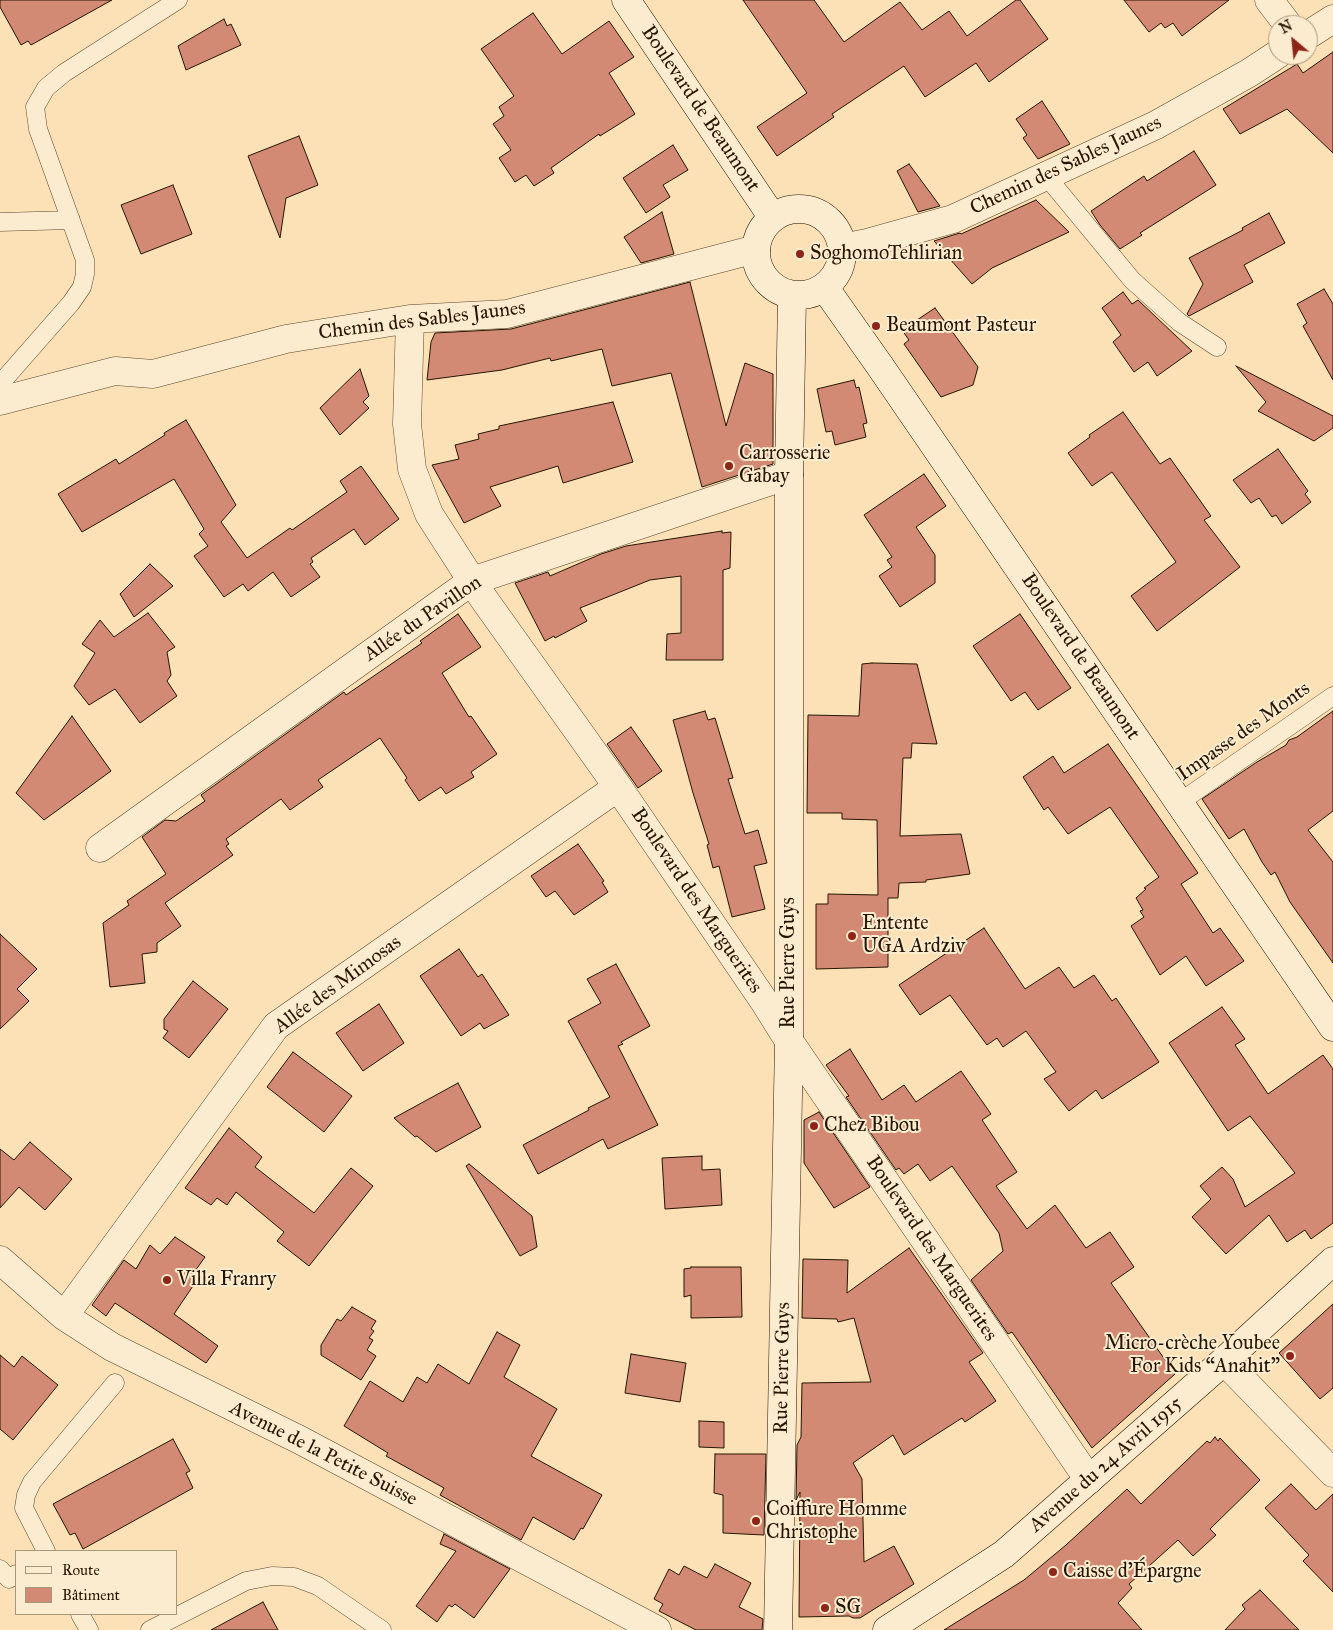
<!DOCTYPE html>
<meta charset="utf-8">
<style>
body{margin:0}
#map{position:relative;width:1333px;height:1630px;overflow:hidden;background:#fbe1b5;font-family:"IM FELL Great Primer",serif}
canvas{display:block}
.legend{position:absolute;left:15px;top:1550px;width:162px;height:65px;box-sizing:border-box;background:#fceccf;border:1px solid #a6967c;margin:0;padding:6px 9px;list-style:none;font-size:15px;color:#251400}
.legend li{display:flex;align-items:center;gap:10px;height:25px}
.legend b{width:25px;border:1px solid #a6967c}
.north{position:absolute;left:1268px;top:15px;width:50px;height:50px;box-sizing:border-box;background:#fceccf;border:1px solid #a6967c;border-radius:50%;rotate:332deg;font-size:14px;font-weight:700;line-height:20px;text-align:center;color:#251400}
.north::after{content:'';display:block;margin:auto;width:18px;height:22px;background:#8f2418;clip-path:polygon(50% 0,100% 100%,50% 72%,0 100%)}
</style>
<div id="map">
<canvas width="1333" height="1630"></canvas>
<ul class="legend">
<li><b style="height:6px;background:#fceccf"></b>Route</li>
<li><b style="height:14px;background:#d38a74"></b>Bâtiment</li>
</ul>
<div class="north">N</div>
</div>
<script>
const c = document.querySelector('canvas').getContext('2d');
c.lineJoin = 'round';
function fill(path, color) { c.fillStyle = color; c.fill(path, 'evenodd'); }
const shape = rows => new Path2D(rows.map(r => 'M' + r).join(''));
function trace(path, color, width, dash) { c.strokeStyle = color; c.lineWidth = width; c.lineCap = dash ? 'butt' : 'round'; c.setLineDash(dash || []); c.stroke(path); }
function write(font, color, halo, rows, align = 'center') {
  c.font = font + ' "IM FELL Great Primer",serif'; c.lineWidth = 4; c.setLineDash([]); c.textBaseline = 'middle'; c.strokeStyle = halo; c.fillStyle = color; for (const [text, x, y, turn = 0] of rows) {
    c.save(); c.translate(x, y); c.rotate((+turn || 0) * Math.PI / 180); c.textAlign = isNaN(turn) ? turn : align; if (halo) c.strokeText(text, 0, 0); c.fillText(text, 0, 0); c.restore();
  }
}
const building = shape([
 [0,0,112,0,31,45,28,41,21,45,0,7,0,0],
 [743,0,814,0,844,42,900,2,922,30,949,11,967,36,1016,0,1020,0,1048,39,989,82,976,63,925,97,904,66,832,114,834,117,777,156,757,127,807,93,743,0],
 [1124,0,1229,0,1182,36,1173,23,1165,28,1161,23,1149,32,1124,0],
 [533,13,562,54,609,21,634,57,609,73,635,114,600,136,599,134,551,168,554,173,534,186,526,175,515,182,499,158,511,150,493,124,504,116,499,107,514,96,481,49,533,13],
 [224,19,227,26,231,24,241,45,186,70,178,46,224,19],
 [1333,52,1333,153,1287,109,1240,134,1223,109,1297,64,1303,73,1333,52],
 [1042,101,1070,144,1038,159,1023,138,1027,135,1016,119,1042,101],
 [299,136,318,185,286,198,280,238,248,156,299,136],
 [673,145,688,170,663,185,670,197,646,213,623,178,673,145],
 [1194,151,1216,185,1140,233,1142,235,1120,249,1100,225,1091,211,1144,176,1147,181,1194,151],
 [909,164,940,206,918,212,897,171,909,164],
 [173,185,192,234,141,254,121,205,173,185],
 [1036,200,1069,232,992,268,972,284,934,241,960,233,961,234,1036,200],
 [662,212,674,254,641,263,624,237,662,212],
 [1269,213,1285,243,1244,265,1253,282,1189,316,1187,314,1203,284,1189,258,1243,230,1242,228,1269,213],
 [690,282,726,426,745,363,773,374,773,464,702,487,671,373,612,386,602,349,551,361,550,358,502,370,427,380,431,342,435,333,511,329,690,282],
 [1324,289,1333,304,1333,380,1303,326,1307,323,1297,304,1324,289],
 [1123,292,1132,304,1138,300,1192,351,1157,376,1148,362,1134,372,1113,342,1121,335,1102,308,1123,292],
 [935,308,978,367,973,385,941,397,904,344,909,340,902,330,935,308],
 [1236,366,1333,416,1333,428,1314,441,1258,411,1266,402,1236,366],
 [360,369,369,396,363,402,369,408,340,435,320,408,360,369],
 [854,380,856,388,859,387,867,423,863,424,866,437,835,445,832,431,826,432,817,389,854,380],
 [613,402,633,462,563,483,558,466,490,487,501,506,464,523,432,465,459,459,455,445,479,439,478,434,499,429,499,426,613,402],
 [1123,412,1160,464,1170,458,1211,516,1204,520,1240,567,1157,631,1131,596,1176,562,1112,472,1092,486,1068,453,1090,437,1089,435,1123,412],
 [186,420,236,505,221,522,247,558,290,528,292,530,347,492,340,481,361,466,399,519,365,545,354,529,311,558,313,562,310,564,320,577,291,597,273,572,248,591,243,584,224,597,194,556,208,546,199,534,204,529,174,479,82,532,58,494,116,459,119,464,165,435,164,433,186,420],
 [1278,449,1308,491,1305,494,1311,502,1282,524,1276,515,1272,517,1259,498,1251,503,1233,480,1278,449],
 [924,474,946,506,916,527,935,555,935,583,900,607,879,576,892,567,887,560,892,557,864,515,924,474],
 [722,531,722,533,731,532,730,568,723,570,723,660,666,660,667,634,681,633,681,576,650,580,580,608,587,621,555,638,554,636,545,641,515,583,548,572,550,576,601,554,626,546,722,531],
 [150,564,173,586,134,617,120,594,150,564],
 [148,613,175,647,167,652,171,675,167,681,177,696,140,723,115,689,89,705,74,686,95,653,82,644,100,620,114,637,148,613],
 [458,614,481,647,442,673,469,717,471,716,497,754,471,772,474,777,446,794,441,787,419,801,405,780,407,778,380,738,318,780,323,787,290,810,281,799,226,839,229,844,226,846,233,855,165,903,181,926,157,943,157,952,142,954,145,983,110,987,103,923,129,905,127,901,166,874,142,837,165,820,176,821,205,801,201,795,344,692,346,695,422,643,420,641,458,614],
 [1020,614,1071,688,1038,710,1025,692,1011,701,973,646,1020,614],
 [872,663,917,664,937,744,912,743,911,758,903,758,900,836,961,834,970,874,926,880,926,882,899,883,898,898,888,898,888,967,816,969,816,904,828,904,828,894,878,895,877,820,842,819,842,813,807,813,808,715,859,716,862,664,872,663],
 [705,711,708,720,715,718,733,778,728,779,745,834,758,830,767,863,754,866,765,909,732,917,719,866,713,868,707,845,709,844,693,793,673,720,705,711],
 [1333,711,1333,811,1308,830,1333,862,1333,963,1290,902,1275,872,1271,875,1262,862,1244,829,1229,839,1202,799,1257,762,1286,745,1289,740,1297,737,1333,711],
 [72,716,111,771,44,820,16,793,72,716],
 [631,727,662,771,638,788,607,744,631,727],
 [1108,744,1198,873,1181,884,1213,933,1220,928,1244,961,1206,986,1186,956,1160,975,1131,926,1144,917,1140,911,1143,910,1136,898,1146,889,1144,888,1159,877,1110,807,1068,834,1048,807,1044,810,1023,777,1053,756,1064,773,1108,744],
 [578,844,604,881,602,882,608,892,574,915,555,891,546,897,531,876,578,844],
 [984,928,1025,989,1059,967,1074,988,1094,975,1112,1001,1116,998,1159,1062,1102,1099,1096,1090,1069,1111,1044,1079,1056,1072,1026,1031,1003,1047,997,1038,987,1045,950,995,920,1015,899,985,984,928],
 [0,934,37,969,17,989,29,1001,0,1029,0,934],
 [459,949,478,977,482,974,509,1015,484,1029,480,1023,461,1036,420,976,459,949],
 [616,964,650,1026,621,1042,623,1044,618,1046,658,1125,608,1149,603,1139,538,1174,523,1145,589,1110,588,1108,610,1097,568,1021,601,1003,587,979,616,964],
 [193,981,228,1009,189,1058,163,1038,168,1031,164,1029,164,1019,193,981],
 [379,1004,404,1043,363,1071,336,1033,379,1004],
 [1222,1007,1245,1039,1235,1045,1268,1094,1323,1055,1333,1069,1333,1223,1311,1239,1305,1230,1287,1242,1269,1215,1226,1254,1192,1217,1211,1199,1200,1186,1222,1167,1233,1179,1245,1207,1295,1173,1250,1116,1228,1131,1169,1043,1222,1007],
 [850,1049,882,1100,904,1085,916,1102,961,1071,991,1114,982,1120,1017,1172,996,1186,1027,1229,1055,1205,1086,1248,1110,1232,1134,1267,1111,1283,1175,1374,1092,1448,1012,1332,1008,1334,971,1280,1003,1251,999,1233,952,1166,930,1181,918,1164,904,1174,899,1168,896,1170,846,1097,849,1096,826,1065,850,1049],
 [293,1052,352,1096,324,1132,267,1087,293,1052],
 [458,1083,481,1127,436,1152,417,1136,415,1137,394,1118,458,1083],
 [819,1112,870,1187,834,1208,804,1163,804,1120,819,1112],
 [229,1128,262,1157,255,1167,314,1213,351,1168,373,1186,309,1266,277,1241,284,1232,236,1192,227,1205,217,1198,211,1205,185,1188,229,1128],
 [30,1142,72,1179,45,1210,19,1187,0,1208,0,1149,14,1160,30,1142],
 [702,1156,702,1170,720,1169,722,1205,665,1209,662,1158,702,1156],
 [469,1164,532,1216,537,1247,520,1256,466,1166,469,1164],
 [175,1237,205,1257,193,1274,195,1283,174,1314,218,1346,206,1363,115,1303,106,1316,92,1305,124,1260,136,1269,150,1245,160,1254,175,1237],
 [909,1248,983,1353,969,1362,996,1401,965,1422,962,1418,904,1455,893,1435,853,1463,862,1479,864,1562,894,1546,914,1584,860,1618,853,1618,849,1616,799,1617,800,1492,796,1500,797,1445,801,1437,802,1383,871,1382,854,1318,838,1322,837,1319,802,1318,803,1259,848,1260,847,1293,909,1248],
 [691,1267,741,1267,742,1317,691,1318,691,1295,684,1297,684,1269,691,1268,691,1267],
 [1333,1304,1333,1388,1320,1399,1279,1353,1333,1304],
 [352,1307,376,1321,371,1329,374,1331,369,1338,373,1340,367,1350,376,1356,361,1380,321,1355,321,1345,337,1319,341,1321,352,1307],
 [497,1332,520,1345,504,1377,557,1409,531,1456,602,1495,583,1529,581,1528,574,1540,533,1517,521,1540,440,1495,444,1488,386,1456,388,1453,344,1426,370,1381,403,1402,417,1377,427,1383,438,1364,469,1384,497,1332],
 [631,1354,686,1363,680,1402,625,1393,631,1354],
 [0,1355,14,1367,22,1356,58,1385,13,1440,0,1429,0,1355],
 [699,1421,724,1422,724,1448,699,1447,699,1421],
 [1215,1437,1218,1441,1220,1438,1260,1480,1210,1529,1216,1535,1193,1556,1178,1540,1129,1584,1132,1588,1118,1603,1142,1630,944,1630,1024,1580,1066,1545,1127,1489,1141,1504,1207,1441,1210,1443,1215,1437],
 [173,1439,190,1471,186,1473,193,1488,83,1549,75,1533,70,1535,53,1504,173,1439],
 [715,1454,766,1454,764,1535,723,1533,723,1495,714,1493,715,1454],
 [1291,1484,1316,1510,1333,1494,1333,1592,1303,1561,1309,1555,1265,1508,1291,1484],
 [444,1534,510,1569,474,1618,455,1604,452,1607,449,1605,437,1622,416,1606,456,1551,440,1544,444,1534],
 [715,1564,751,1583,739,1607,763,1619,762,1630,696,1630,659,1611,663,1604,654,1599,669,1569,679,1575,684,1566,707,1578,715,1564],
 [1260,1590,1299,1630,1225,1630,1245,1609,1242,1605,1260,1590],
 [263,1602,278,1630,211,1630,263,1602]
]);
const lane = shape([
 [1047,177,1132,280,1179,322,1217,347],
 [0,222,71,220],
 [0,384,71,303,82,287,85,274,85,260,38,129,35,107,46,88,64,73,178,0],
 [1180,802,1333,696],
 [46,1551,24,1508,26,1495,32,1482,115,1383],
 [0,1569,9,1579,16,1574],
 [80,1614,89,1630],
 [150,1630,246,1581,272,1576,294,1577,318,1586,382,1630]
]);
const street = shape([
 [1269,0,1288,25],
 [1308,35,1333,19],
 [842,248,867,243,953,219,1156,125,1249,73,1278,54],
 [410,319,407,424,412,469,429,514,481,595,618,787,764,1001,789,1041,1089,1480],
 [0,401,115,371,153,374,286,339,410,319,507,314,756,249],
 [100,848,472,581,789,475],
 [0,1260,64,1316,112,1347,300,1440,657,1630],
 [64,1316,276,1026,618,787],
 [1224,1361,1333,1473]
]);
const secondary = shape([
 [626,0,773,218],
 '756 252a43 43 0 1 1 86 0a43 43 0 1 1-86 0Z',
 [825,288,880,366,1333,1027],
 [778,1630,789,1041,789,475,792,295],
 [887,1630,1004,1554,1224,1361,1333,1261]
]);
const markers = [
 [800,254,5,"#8f2418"],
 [876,326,5,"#8f2418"],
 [729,466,5,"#8f2418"],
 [852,936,5,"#8f2418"],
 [814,1126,5,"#8f2418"],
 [167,1280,5,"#8f2418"],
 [1290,1356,5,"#8f2418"],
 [756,1521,5,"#8f2418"],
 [1053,1572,5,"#8f2418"],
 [825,1608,5,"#8f2418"]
];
const streetNames = [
 ["Boulevard de Beaumont",700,109,56],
 ["Chemin des Sables Jaunes",1066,166,-25],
 ["Chemin des Sables Jaunes",422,321,-7],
 ["Allée du Pavillon",423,619,-34],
 ["Boulevard de Beaumont",1080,657,56],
 ["Impasse des Monts",1244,732,-35],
 ["Boulevard des Marguerites",696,901,56],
 ["Rue Pierre Guys",789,963,-90],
 ["Allée des Mimosas",338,985,-36],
 ["Boulevard des Marguerites",931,1249,56],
 ["Rue Pierre Guys",783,1368,-89],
 ["Avenue de la Petite Suisse",323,1454,27],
 ["Avenue du 24 Avril 1915",1106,1465,-41]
];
const poiNames = [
 ["SoghomoTehlirian",810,254],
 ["Beaumont Pasteur",886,326],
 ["Carrosserie",739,454],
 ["Gabay",739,477],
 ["Entente",862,924],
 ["UGA Ardziv",862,947],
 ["Chez Bibou",824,1126],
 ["Villa Franry",177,1280],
 ["Micro-crèche Youbee",1280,1344,"right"],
 ["For Kids “Anahit”",1280,1367,"right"],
 ["Coiffure Homme",766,1510],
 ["Christophe",766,1533],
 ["Caisse d'Épargne",1063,1572],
 ["SG",835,1608]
];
fill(building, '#d38a74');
trace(building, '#251400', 1);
trace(lane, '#5a472d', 19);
trace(street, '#5a472d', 29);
trace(secondary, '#251400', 29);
trace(lane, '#fceccf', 18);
trace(street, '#fceccf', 28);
trace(secondary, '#fceccf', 28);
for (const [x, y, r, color] of markers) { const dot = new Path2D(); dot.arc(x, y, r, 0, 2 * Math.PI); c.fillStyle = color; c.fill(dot); trace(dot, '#fceccf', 2); }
write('20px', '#251400', '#fceccf', streetNames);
write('20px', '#251400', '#fceccf', poiNames, 'left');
</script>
